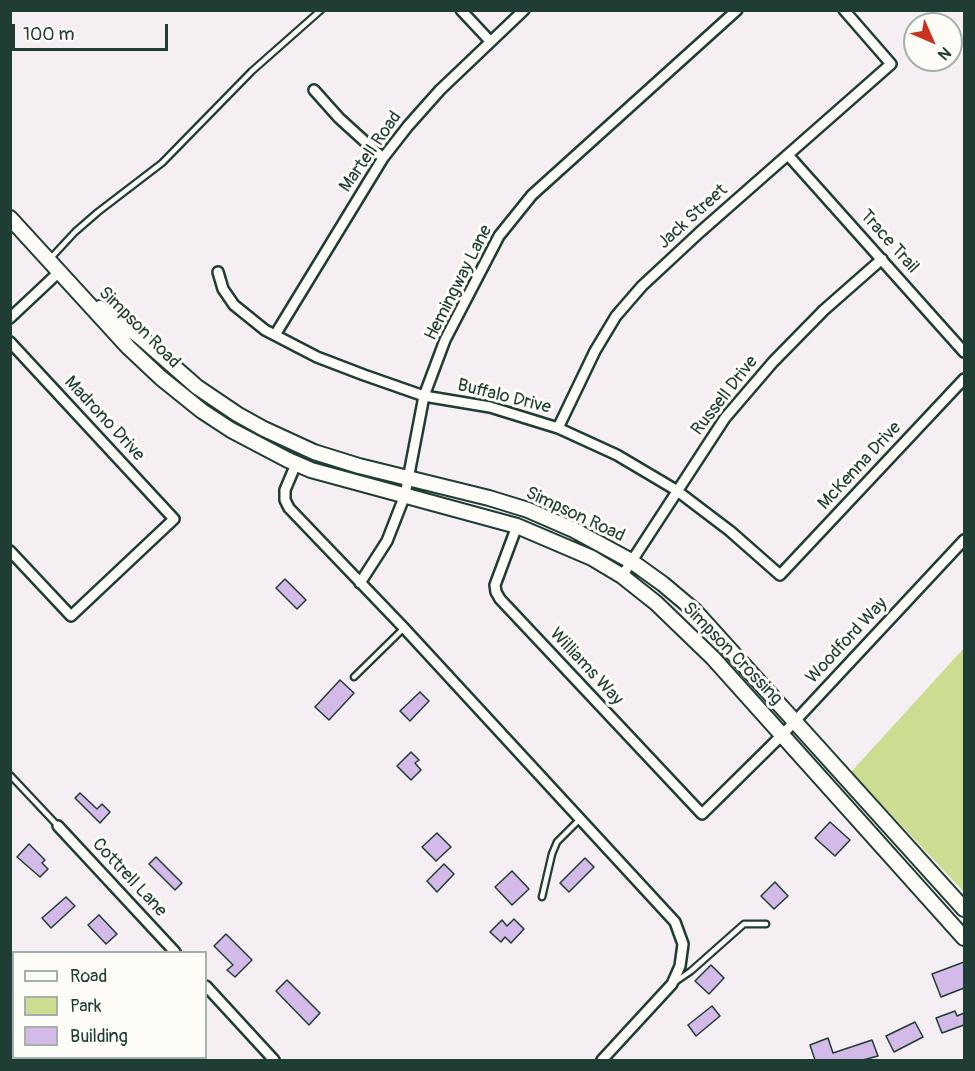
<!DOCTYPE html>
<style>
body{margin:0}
#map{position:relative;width:975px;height:1071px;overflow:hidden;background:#f5eff4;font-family:Pangolin,sans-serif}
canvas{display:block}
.frame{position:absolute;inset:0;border:12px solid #1f3d34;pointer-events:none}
.legend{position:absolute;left:12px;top:951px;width:195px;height:108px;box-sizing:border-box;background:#fdfcf7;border:2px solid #a4b0a9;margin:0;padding:8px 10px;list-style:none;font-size:18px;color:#1f3d34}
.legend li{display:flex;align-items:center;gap:12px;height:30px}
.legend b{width:30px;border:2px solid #a4b0a9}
.north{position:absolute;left:903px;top:12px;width:60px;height:60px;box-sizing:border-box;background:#fdfcf7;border:2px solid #a4b0a9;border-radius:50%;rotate:135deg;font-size:16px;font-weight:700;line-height:24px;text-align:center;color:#1f3d34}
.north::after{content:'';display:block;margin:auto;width:21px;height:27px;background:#c8321e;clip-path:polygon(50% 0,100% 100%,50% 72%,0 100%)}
.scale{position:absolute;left:12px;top:24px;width:156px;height:27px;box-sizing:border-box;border:3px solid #1f3d34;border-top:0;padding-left:8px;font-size:18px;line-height:21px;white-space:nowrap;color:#1f3d34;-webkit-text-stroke:4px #fdfcf7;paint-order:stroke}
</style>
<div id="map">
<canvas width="975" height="1071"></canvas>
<div class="frame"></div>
<ul class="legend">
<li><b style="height:8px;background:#fdfcf7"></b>Road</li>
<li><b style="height:16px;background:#ccdd92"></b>Park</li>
<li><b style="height:16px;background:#d4bae8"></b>Building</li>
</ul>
<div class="north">N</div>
<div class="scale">100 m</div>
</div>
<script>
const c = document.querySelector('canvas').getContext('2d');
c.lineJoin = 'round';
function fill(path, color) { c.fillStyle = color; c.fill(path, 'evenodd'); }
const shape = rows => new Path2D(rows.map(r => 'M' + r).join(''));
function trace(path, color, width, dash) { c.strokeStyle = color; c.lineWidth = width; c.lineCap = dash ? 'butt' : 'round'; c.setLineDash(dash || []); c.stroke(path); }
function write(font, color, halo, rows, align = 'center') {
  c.font = font + ' Pangolin,sans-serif'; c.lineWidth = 6; c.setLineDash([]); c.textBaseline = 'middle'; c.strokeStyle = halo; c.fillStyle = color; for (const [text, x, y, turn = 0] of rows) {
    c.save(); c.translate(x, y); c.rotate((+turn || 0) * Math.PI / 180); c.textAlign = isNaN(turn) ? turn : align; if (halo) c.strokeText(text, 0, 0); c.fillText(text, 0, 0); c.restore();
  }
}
const green = shape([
 [964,648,964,892,851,772]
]);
const building = shape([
 [285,579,306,600,297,609,276,588,285,579],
 [340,680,354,693,329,720,315,707,340,680],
 [420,692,429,701,410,721,400,711,420,692],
 [411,752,419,760,415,763,421,770,411,780,397,766,411,752],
 [80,793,97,809,102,804,110,812,100,823,75,798,80,793],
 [830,822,850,840,835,856,815,838,830,822],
 [437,833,451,847,436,861,422,847,437,833],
 [29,844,45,860,42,863,48,869,40,877,17,857,29,844],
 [156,857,182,883,175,890,149,864,156,857],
 [585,858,594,867,569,892,560,883,585,858],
 [444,864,454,874,437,892,427,881,444,864],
 [512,871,529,889,512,905,495,887,512,871],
 [775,882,788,896,774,909,761,896,775,882],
 [66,897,75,906,51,928,42,918,66,897],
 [99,915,117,934,106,944,88,925,99,915],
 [514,919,524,929,511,943,505,937,501,942,490,932,502,920,507,926,514,919],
 [226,934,252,960,235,977,227,970,233,965,214,946,226,934],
 [964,962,964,988,941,997,932,974,964,962],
 [711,965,724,978,709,994,695,981,711,965],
 [287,980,320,1013,309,1025,276,991,287,980],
 [712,1006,720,1016,696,1036,688,1025,712,1006],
 [955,1011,957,1016,964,1013,964,1025,942,1033,936,1018,955,1011],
 [915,1022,923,1037,894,1052,886,1036,915,1022],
 [828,1038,833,1053,872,1040,878,1056,863,1060,815,1060,810,1045,828,1038]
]);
const lane = shape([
 [49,260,75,232,98,212,162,163,252,71,321,10],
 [354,677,404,628],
 [10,775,58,826],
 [542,897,552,854,557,842,580,819],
 [675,982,691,971,744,924,766,924]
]);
const street = shape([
 [461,10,490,41],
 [314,90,339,118,383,158],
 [788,155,964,352],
 [218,272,223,289,234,305,265,330,317,357,364,375,424,396,490,407,558,428,617,455,676,490,730,531,780,575,964,379],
 [10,318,59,272],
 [275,335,383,158,408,126,440,90,524,10],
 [10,342,174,519,71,616,10,551],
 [558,428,595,351,616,316,642,286,700,232,891,64,844,10],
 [296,464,285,490,285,500,289,508,404,628,675,922,683,944,680,966,672,984,602,1060],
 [517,526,495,585,496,592,500,599,702,814,783,734,964,540],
 [622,576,725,418,773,362,824,310,882,259],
 [360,583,387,541,405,495,424,396,445,340,499,236,532,195,737,10],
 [58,826,175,952],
 [206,986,274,1060]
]);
const secondary = shape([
 [10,218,128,347,161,378,202,411,231,430,288,460,311,470,517,526,592,558,622,576,656,603,713,658,964,938],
 [100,308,139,336,197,387,237,414,264,429,314,452,359,466,489,498,528,510,574,530,631,561,663,584,695,611,964,909]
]);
const streetNames = [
 ["Martell Road",371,152,-55],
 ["Jack Street",693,217,-42],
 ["Trace Trail",889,242,48],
 ["Hemingway Lane",459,283,-63],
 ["Simpson Road",139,328,45],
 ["Russell Drive",725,396,-52],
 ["Buffalo Drive",504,397,14],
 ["Madrono Drive",104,419,47],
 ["McKenna Drive",860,466,-47],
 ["Simpson Road",575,515,25],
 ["Woodford Way",847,641,-47],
 ["Simpson Crossing",732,654,46],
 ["Williams Way",586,667,47],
 ["Cottrell Lane",129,878,47]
];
fill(green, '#ccdd92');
fill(building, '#d4bae8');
trace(building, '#1f3d34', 1.5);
trace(lane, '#1f3d34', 9);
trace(street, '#1f3d34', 14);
trace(secondary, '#1f3d34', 18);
trace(lane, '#fdfcf7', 4.5);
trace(street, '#fdfcf7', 9);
trace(secondary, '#fdfcf7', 14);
write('18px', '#1f3d34', '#fdfcf7', streetNames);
</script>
